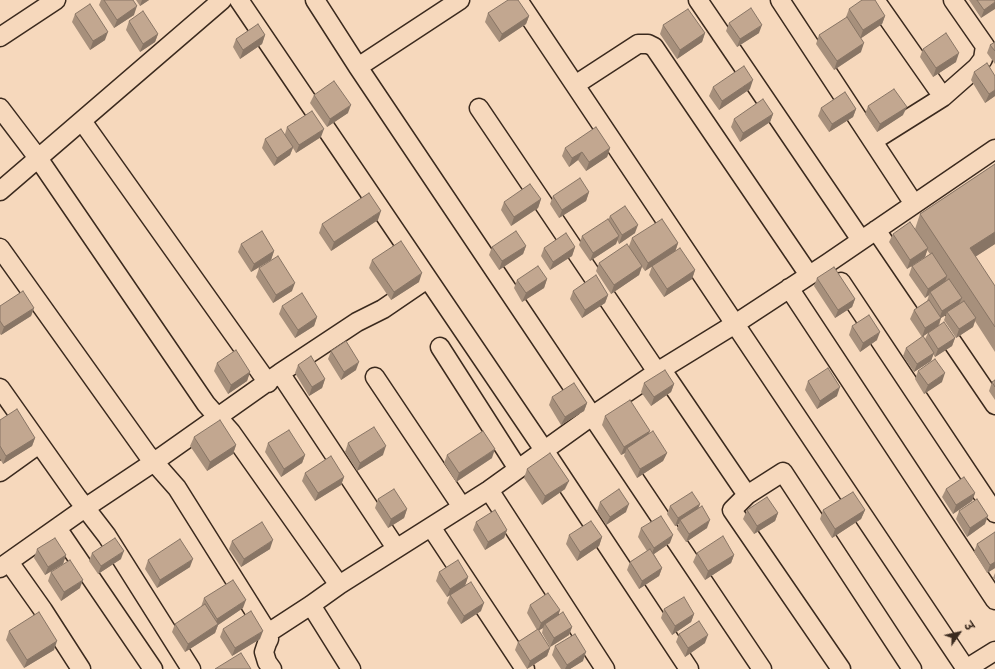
<!DOCTYPE html>
<meta charset="utf-8">
<style>
body{margin:0}
#map{position:relative;width:995px;height:669px;overflow:hidden;background:#f6d8bc;font-family:"Patrick Hand","Playpen Sans Deva",sans-serif}
canvas{display:block}
.north{position:absolute;left:939px;top:613px;width:40px;height:40px;-webkit-text-stroke:3px #f6d8bc;paint-order:stroke;rotate:56deg;font-size:11px;font-weight:700;line-height:16px;text-align:center;color:#3b2a1e}
.north::after{content:'';display:block;margin:auto;width:14px;height:18px;background:#3b2a1e;clip-path:polygon(50% 0,100% 100%,50% 72%,0 100%)}
</style>
<div id="map">
<canvas width="995" height="669"></canvas>
<div class="north">उ</div>
</div>
<script>
const c = document.querySelector('canvas').getContext('2d');
c.lineJoin = 'round';
const shape = rows => new Path2D(rows.map(r => 'M' + r).join(''));
function trace(path, color, width, dash) { c.strokeStyle = color; c.lineWidth = width; c.lineCap = dash ? 'butt' : 'round'; c.setLineDash(dash || []); c.stroke(path); }
function fill(path, color) { c.fillStyle = color; c.fill(path, 'evenodd'); }
const street = shape([
 [239,0,544,450,689,669],
 [315,0,358,67,762,669],
 [518,0,966,669],
 [698,0,861,240],
 [780,0,914,204],
 [875,0,943,97],
 [0,37,56,0],
 [358,67,460,0],
 [575,85,638,44,648,44,654,47,809,275],
 [0,108,38,158,206,404,231,432,339,585],
 [479,108,657,372],
 [82,121,268,383],
 [873,141,943,97,977,67,983,59,985,46,953,0],
 [0,191,222,0],
 [876,230,995,405],
 [0,248,147,454,177,488,268,633,269,639,267,643,264,652,267,662,272,669],
 [841,282,995,513],
 [789,288,995,600],
 [440,347,518,469],
 [662,370,747,495,732,510,841,669],
 [280,373,396,548],
 [375,377,462,507],
 [0,388,77,497,107,536,191,669],
 [0,472,39,444],
 [489,490,605,669],
 [747,495,783,472,912,669],
 [431,527,525,669],
 [57,528,153,669],
 [9,562,43,610,81,669],
 [0,568,85,508,154,462,280,373,357,322,383,309,427,279],
 [311,605,351,669],
 [268,633,311,605,339,585,489,490,592,416,657,372,735,324,828,263,995,149],
 [966,669,995,651]
]);
const wall = shape([
 [101,0,133,0,134,15,114,28,99,5],
 [136,0,149,0,140,6],
 [969,0,995,0,981,18],
 [849,9,885,16,882,24,861,38,861,52,834,70,816,44,819,35,846,18,846,17],
 [488,13,529,16,526,24,499,42,485,22],
 [75,14,105,40,90,50,72,22],
 [129,21,158,34,155,42,140,52,126,30],
 [729,23,759,33,737,47,726,31],
 [663,25,705,33,702,42,677,59,660,34],
 [265,35,262,44,240,59,233,47,236,39],
 [995,42,995,64,987,53,990,45],
 [923,49,956,62,933,77,920,57],
 [974,72,995,76,995,96,985,103,971,80],
 [713,87,750,89,719,110,709,96],
 [314,95,348,113,327,127,310,103],
 [868,106,903,115,877,132,865,114],
 [821,108,856,109,853,117,829,132,818,116],
 [773,114,770,122,740,142,731,127,734,119],
 [287,127,321,137,296,153,293,148,290,155,274,166,262,148,265,139,285,134],
 [565,148,610,148,607,157,586,171,578,160,569,167,562,156],
 [995,164,995,244,975,257,995,286,995,352,975,321,973,327,956,338,944,320,946,315,941,318,939,326,955,338,952,346,935,357,933,354,931,361,914,372,903,356,906,348,925,339,928,333,922,337,910,319,914,310,927,301,929,295,925,298,909,275,912,266,930,254,927,250,925,257,907,269,889,242,893,234,915,229,920,214],
 [589,192,586,201,559,218,550,204,553,196],
 [541,199,538,208,511,226,501,210,504,202],
 [610,216,635,233,619,244,617,240,616,244,590,261,579,245,582,236,608,220],
 [378,220,331,251,319,233,322,224],
 [632,238,678,243,675,252,695,270,692,279,664,297,649,275,652,266,645,271,642,267,639,275,611,294,596,271,599,263,629,246],
 [241,244,274,251,271,260,251,272,238,252],
 [526,246,523,254,499,270,489,255,492,247],
 [575,247,572,256,550,270,541,256,544,248],
 [372,260,419,282,391,300,369,268],
 [259,268,292,291,273,303,256,277],
 [817,278,855,299,852,307,835,318,814,286],
 [547,279,544,288,522,302,514,288,517,280],
 [573,291,608,295,605,303,582,318,570,299],
 [0,306,34,308,31,316,1,335,0,334],
 [282,306,317,317,314,326,295,338,279,314],
 [852,326,877,340,860,352,849,335],
 [331,351,356,370,341,380,328,359],
 [217,363,250,372,247,381,228,394,214,371],
 [298,365,325,379,322,388,309,396,295,373],
 [918,371,942,382,924,394,915,379],
 [995,380,995,400,989,391,992,382],
 [808,381,837,396,817,409,805,390],
 [644,383,674,384,671,392,651,406,641,392],
 [552,397,587,403,584,411,561,425,549,405],
 [605,416,648,434,667,453,663,461,637,478,624,456,625,453,621,455,602,425],
 [0,420,35,438,32,446,3,464,0,459],
 [194,437,236,445,233,454,207,471,190,446],
 [268,443,305,455,302,463,281,477,265,452],
 [348,443,383,455,357,471,345,452],
 [447,455,492,458,456,482,444,463],
 [527,469,565,489,542,505,524,478],
 [305,473,344,477,341,485,315,501,302,481],
 [946,489,975,493,972,501,953,514,942,497],
 [378,499,407,509,404,518,388,528,375,508],
 [600,502,626,512,606,525,597,511],
 [700,504,698,508,707,528,686,542,677,529,679,524,675,526,667,514,670,506],
 [747,510,778,513,775,521,754,534,743,519],
 [823,510,865,510,861,519,832,538,820,519],
 [959,511,985,524,967,537,956,519],
 [476,522,507,530,504,538,485,550,473,530],
 [641,528,670,543,654,554,662,568,659,576,639,589,627,570,630,562,647,551,638,537],
 [995,532,995,568,987,573,974,552,977,544],
 [569,535,602,537,599,546,577,561,566,544],
 [232,541,270,549,241,567,229,549],
 [37,549,66,555,63,564,45,575,34,558],
 [92,553,121,559,98,574,89,561],
 [697,553,734,555,731,563,705,580,693,562],
 [148,560,190,567,157,588,145,569],
 [51,572,80,588,61,601,48,581],
 [439,572,468,577,465,585,481,611,461,624,447,603,450,595,447,597,436,581],
 [995,573,995,580,993,578],
 [204,598,243,608,218,625,215,633,185,652,172,632,175,624,201,607],
 [530,605,560,610,558,615,572,627,569,635,550,647,542,633,543,628,539,630,550,648,547,656,527,669,515,650,518,642,537,630,527,613],
 [664,609,694,614,691,622,672,635,661,618],
 [223,629,260,639,232,656,220,637],
 [9,631,54,650,24,668,6,640],
 [679,634,705,643,685,657,676,642],
 [555,646,583,661,570,669,561,669,552,655]
]);
const shadedWall = shape([
 [142,0,149,0,140,6],
 [995,2,995,9,981,18,984,10],
 [137,6,134,15,114,28,117,20],
 [529,16,526,24,499,42,502,34],
 [885,16,882,24,860,39,863,30],
 [762,25,759,33,737,47,740,39],
 [108,32,105,40,90,50,93,41],
 [705,33,702,42,677,59,680,50],
 [158,34,155,42,140,52,143,44],
 [265,35,262,44,240,59,243,50],
 [864,43,861,52,834,70,837,61],
 [959,53,956,62,933,77,936,68],
 [753,80,750,89,719,110,722,101],
 [995,90,995,96,985,103,989,94],
 [351,105,348,113,327,127,330,119],
 [907,107,903,115,877,132,880,124],
 [856,109,853,117,829,132,832,124],
 [773,114,770,122,740,142,743,133],
 [324,129,321,137,296,153,299,145],
 [293,147,290,155,274,166,277,158],
 [610,148,607,157,586,171,589,162],
 [582,152,578,160,569,167,572,158],
 [589,192,586,201,559,218,562,210],
 [541,199,538,208,511,226,514,217],
 [381,211,378,220,331,251,334,242],
 [638,225,635,233,619,244,622,235],
 [995,232,995,244,964,264,970,248],
 [619,236,616,244,590,261,593,253],
 [678,243,675,252,645,271,648,263],
 [526,246,523,254,499,270,502,261],
 [575,247,572,256,550,270,553,262],
 [928,248,925,257,907,269,910,260],
 [274,251,271,260,251,272,254,264],
 [642,266,639,275,611,294,614,285],
 [695,270,692,279,664,297,667,289],
 [422,273,419,282,391,300,394,292],
 [947,276,944,285,930,292,929,295,925,298,928,289],
 [547,279,544,288,522,302,526,293],
 [295,283,292,291,273,303,276,295],
 [608,295,605,303,582,318,585,310],
 [962,298,958,306,947,312,946,315,939,319,942,311],
 [855,299,852,307,835,318,838,310],
 [34,308,31,316,1,335,4,327],
 [317,317,314,326,295,338,298,330],
 [941,318,938,326,922,337,925,328],
 [976,318,973,327,956,338,959,329],
 [880,332,877,340,860,352,863,343],
 [955,338,952,346,935,357,938,349],
 [934,353,931,361,914,372,917,364],
 [359,362,356,370,341,380,344,372],
 [250,372,247,381,228,394,231,385],
 [945,373,942,382,924,394,928,385],
 [325,379,322,388,309,396,312,387],
 [674,384,671,392,651,406,654,397],
 [840,387,837,396,817,409,820,401],
 [587,403,584,411,561,425,565,417],
 [650,431,647,439,627,448,625,453,621,455,624,447],
 [35,438,32,446,3,464,6,456],
 [236,445,233,454,207,471,210,462],
 [386,446,383,455,357,471,360,463],
 [495,449,492,458,456,482,459,473],
 [667,453,663,461,637,478,640,469],
 [305,455,302,463,281,477,284,469],
 [344,477,341,485,315,501,318,493],
 [569,481,565,489,542,505,545,496],
 [975,493,972,501,953,514,956,505],
 [629,504,626,512,606,525,610,517],
 [700,504,697,512,680,520,679,524,675,526,678,518],
 [407,509,404,518,388,528,391,519],
 [865,510,861,519,832,538,835,529],
 [778,513,775,521,754,534,757,526],
 [988,516,985,524,967,537,970,528],
 [710,520,707,528,686,542,689,534],
 [507,530,504,538,485,550,488,542],
 [673,535,670,543,651,556,654,548],
 [602,537,599,546,577,561,580,552],
 [273,540,270,549,241,567,244,559],
 [124,551,121,559,98,574,101,566],
 [66,555,63,564,45,575,48,567],
 [734,555,731,563,705,580,708,571],
 [193,559,190,567,157,588,160,580],
 [995,562,995,568,987,573,990,565],
 [662,568,659,576,639,589,642,581],
 [468,577,465,586,447,597,450,589],
 [83,580,80,588,61,601,64,592],
 [246,600,243,608,218,625,215,633,185,652,188,644,214,627,217,619],
 [484,603,481,611,461,624,464,616],
 [560,610,557,619,545,624,543,628,538,631,541,623],
 [694,614,691,622,672,635,675,626],
 [572,627,569,635,550,647,554,638],
 [263,631,260,639,232,656,235,648],
 [708,635,705,643,685,657,688,648],
 [57,641,54,650,24,668,27,660],
 [550,648,547,656,527,669,530,661],
 [586,652,583,661,570,669,565,669,567,665]
]);
const building = shape([
 [104,0,133,0,137,6,117,20,104,0],
 [508,0,518,0,529,16,502,34,488,13,508,0],
 [862,0,875,0,885,16,863,30,849,9,862,0],
 [977,0,995,0,995,2,984,10,977,0],
 [90,4,108,32,93,41,75,14,90,4],
 [751,8,762,25,740,39,729,23,751,8],
 [688,9,705,33,680,50,663,25,688,9],
 [143,11,158,34,143,44,129,21,143,11],
 [847,17,864,43,837,61,819,35,847,17],
 [258,24,265,35,243,50,236,39,258,24],
 [946,33,959,53,936,68,923,49,946,33],
 [995,42,995,51,990,45,995,42],
 [987,63,995,76,995,90,989,94,974,72,987,63],
 [744,66,753,80,722,101,713,87,744,66],
 [334,81,351,105,330,119,314,95,334,81],
 [894,89,907,107,880,124,868,106,894,89],
 [845,92,856,109,832,124,821,108,845,92],
 [763,99,773,114,743,133,734,119,763,99],
 [312,111,324,129,299,145,287,127,312,111],
 [596,127,610,148,589,162,582,152,572,158,565,148,596,127],
 [281,129,293,147,277,158,265,139,281,129],
 [995,164,995,232,970,248,995,286,995,327,920,214,995,164],
 [580,178,589,192,562,210,553,196,580,178],
 [530,184,541,199,514,217,504,202,530,184],
 [369,193,381,211,334,242,322,224,369,193],
 [625,206,638,225,622,235,610,216,625,206],
 [608,219,619,236,593,253,582,236,608,219],
 [662,219,678,243,648,263,632,238,662,219],
 [910,222,928,248,910,260,893,234,910,222],
 [262,231,274,251,254,264,241,244,262,231],
 [516,231,526,246,502,261,492,247,516,231],
 [566,233,575,247,553,262,544,248,566,233],
 [401,241,422,273,394,292,372,260,401,241],
 [627,244,642,266,614,285,599,263,627,244],
 [680,248,695,270,667,289,652,266,680,248],
 [932,253,947,276,928,289,912,266,932,253],
 [278,256,295,283,276,295,259,268,278,256],
 [538,266,547,279,526,293,517,280,538,266],
 [834,267,855,299,838,310,817,278,834,267],
 [596,275,608,295,585,310,573,291,596,275],
 [949,279,962,298,942,311,930,292,949,279],
 [23,291,34,308,4,327,0,321,0,306,23,291],
 [302,293,317,317,298,330,282,306,302,293],
 [929,300,941,318,925,328,914,310,929,300],
 [964,301,976,318,959,329,947,312,964,301],
 [869,315,880,332,863,343,852,326,869,315],
 [944,322,955,338,938,349,928,333,944,322],
 [923,336,934,353,917,364,906,348,923,336],
 [346,341,359,362,344,372,331,351,346,341],
 [236,350,250,372,231,385,217,363,236,350],
 [311,356,325,379,312,387,298,365,311,356],
 [935,359,945,373,928,385,918,371,935,359],
 [828,368,840,387,820,401,808,381,828,368],
 [665,370,674,384,654,397,644,383,665,370],
 [995,380,995,387,992,382,995,380],
 [574,383,587,403,565,417,552,397,574,383],
 [630,400,650,431,624,447,605,416,630,400],
 [17,409,35,438,6,456,0,446,0,420,17,409],
 [220,420,236,445,210,462,194,437,220,420],
 [374,427,386,446,360,463,348,443,374,427],
 [289,430,305,455,284,469,268,443,289,430],
 [483,431,495,449,459,473,447,455,483,431],
 [653,431,667,453,640,469,627,448,653,431],
 [550,453,569,481,545,496,527,469,550,453],
 [331,456,344,477,318,493,305,473,331,456],
 [964,477,975,493,956,505,946,489,964,477],
 [394,489,407,509,391,519,378,499,394,489],
 [619,489,629,504,610,517,600,502,619,489],
 [692,492,700,504,678,518,670,506,692,492],
 [853,492,865,510,835,529,823,510,853,492],
 [767,497,778,513,757,526,747,510,767,497],
 [977,499,988,516,970,528,959,511,977,499],
 [702,506,710,520,689,534,680,520,702,506],
 [495,510,507,530,488,542,476,522,495,510],
 [661,516,673,535,654,548,641,528,661,516],
 [591,521,602,537,580,552,569,535,591,521],
 [262,522,273,540,244,559,232,541,262,522],
 [995,532,995,562,990,565,977,544,995,532],
 [723,536,734,555,708,571,697,553,723,536],
 [55,538,66,555,48,567,37,549,55,538],
 [115,538,124,551,101,566,92,553,115,538],
 [180,539,193,559,160,580,148,560,180,539],
 [650,549,662,568,642,581,630,562,650,549],
 [70,560,83,580,64,592,51,572,70,560],
 [458,560,468,577,450,589,439,572,458,560],
 [233,580,246,600,217,619,204,598,233,580],
 [471,582,484,603,464,616,450,595,471,582],
 [548,593,560,610,541,623,530,605,548,593],
 [684,597,694,614,675,626,664,609,684,597],
 [205,604,218,624,188,644,175,624,205,604],
 [251,611,263,631,235,648,223,629,251,611],
 [39,612,57,641,27,660,9,631,39,612],
 [563,612,572,627,554,638,545,624,563,612],
 [699,621,708,635,688,648,679,634,699,621],
 [538,629,550,648,530,661,518,642,538,629],
 [575,634,586,652,567,665,555,646,575,634],
 [241,653,251,669,215,669,241,653]
]);
trace(street, '#3b2a1e', 21);
trace(street, '#f6d8bc', 18);
fill(wall, '#a7907c');
fill(shadedWall, '#887565');
fill(building, '#c2a790');
trace(building, '#887565', 1);
</script>
